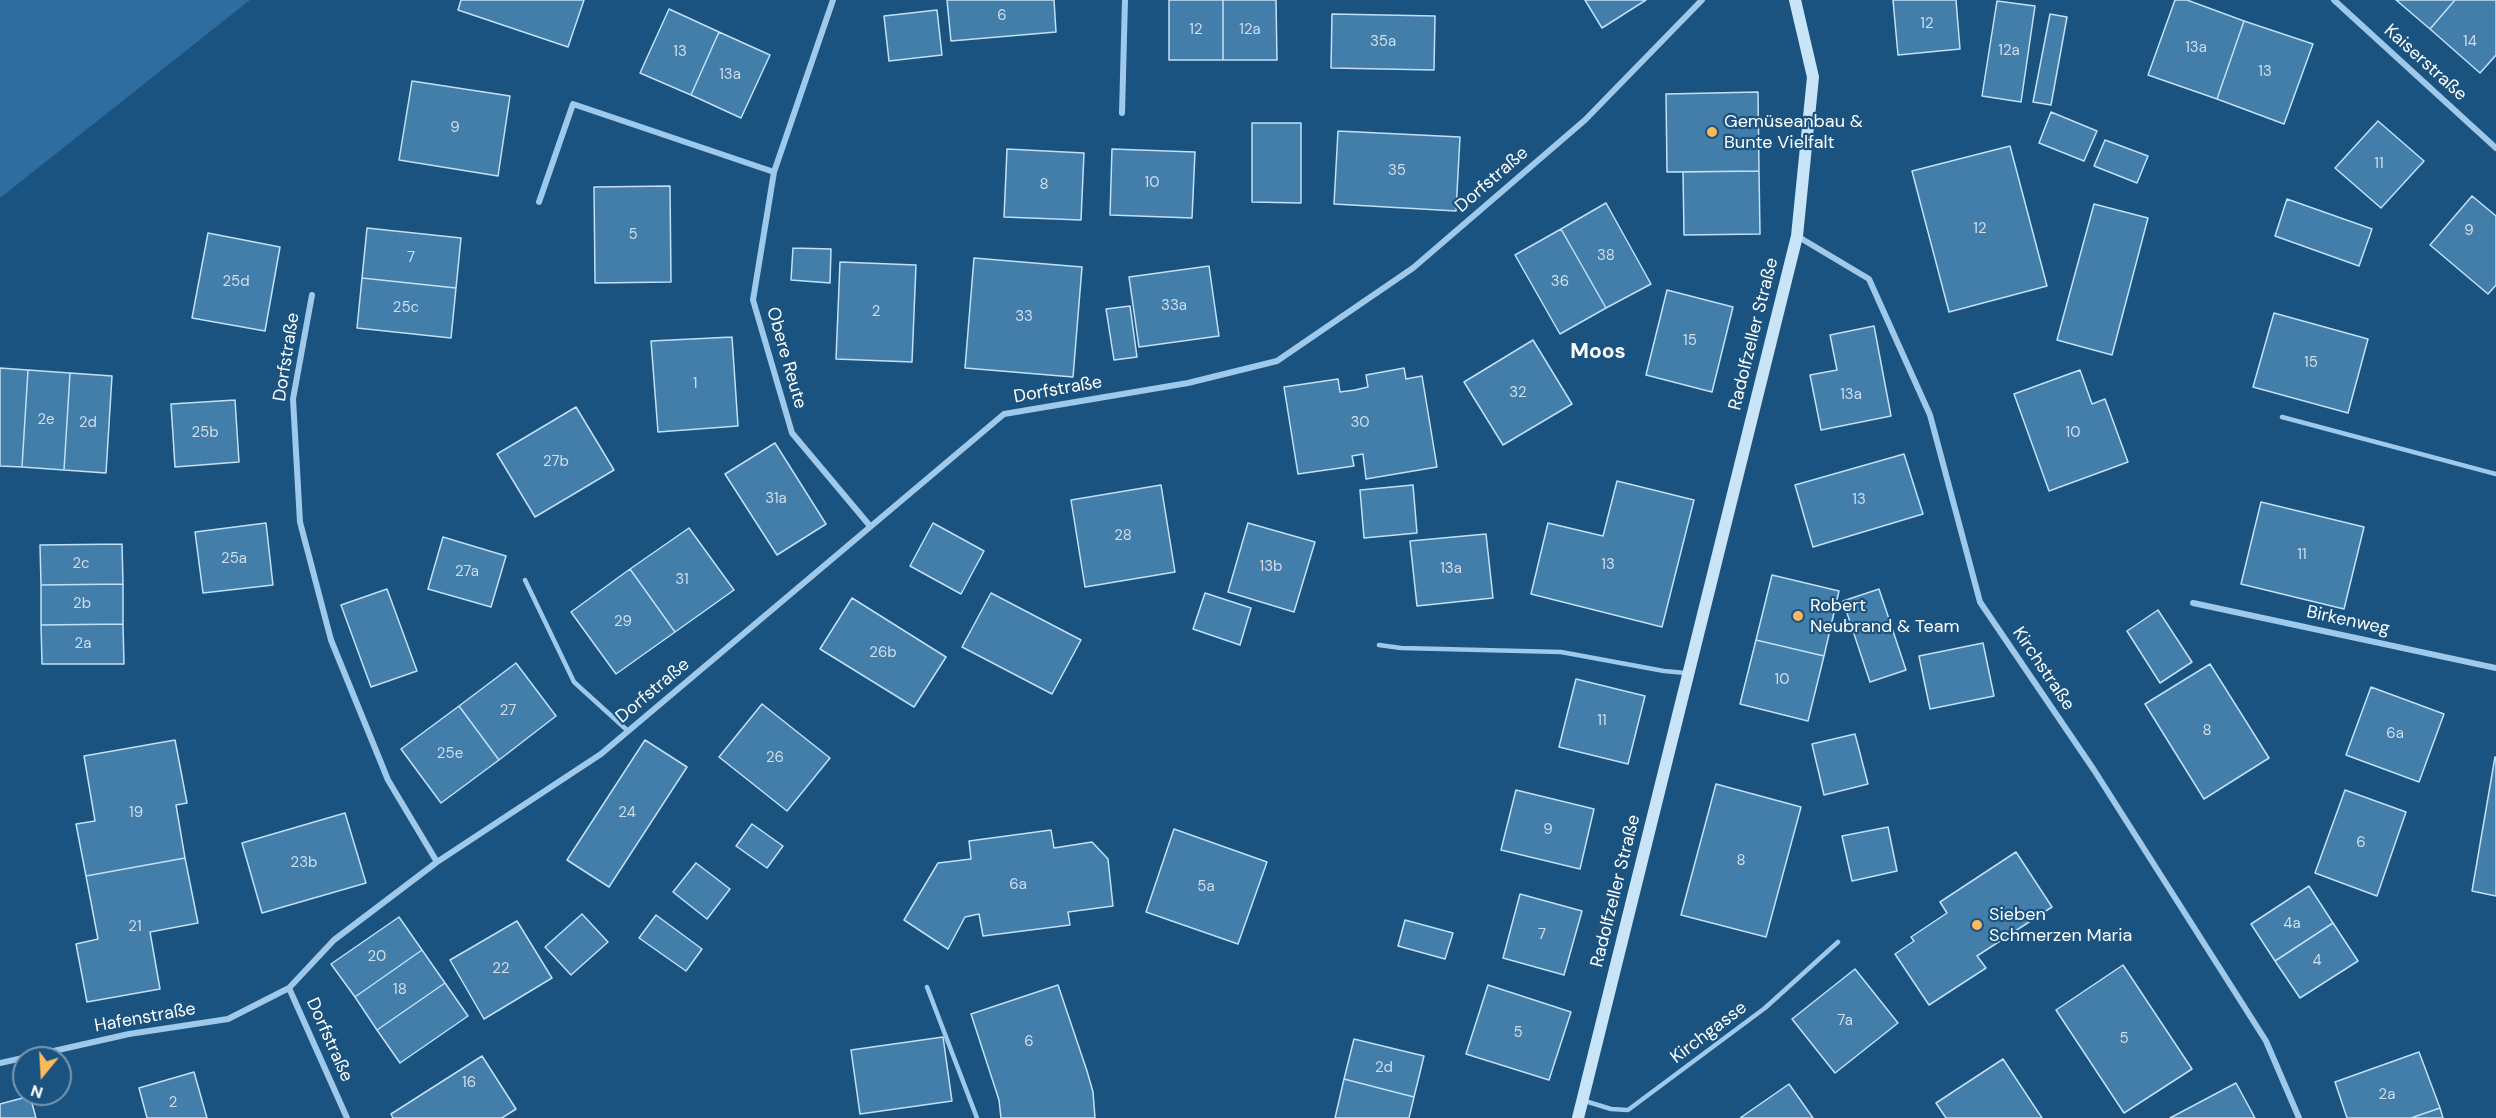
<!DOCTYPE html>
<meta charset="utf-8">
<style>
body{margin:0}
#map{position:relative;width:2496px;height:1118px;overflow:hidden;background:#1b5380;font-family:"DM Sans",sans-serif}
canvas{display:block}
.north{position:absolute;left:12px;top:1046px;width:60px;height:60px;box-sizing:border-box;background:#1b5380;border:2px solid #7698b3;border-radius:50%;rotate:198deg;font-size:16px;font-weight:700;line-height:24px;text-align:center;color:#fff}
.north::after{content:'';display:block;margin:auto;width:21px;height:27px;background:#fcba5a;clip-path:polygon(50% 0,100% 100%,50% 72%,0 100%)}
</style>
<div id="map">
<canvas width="2496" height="1118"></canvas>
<div class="north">N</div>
</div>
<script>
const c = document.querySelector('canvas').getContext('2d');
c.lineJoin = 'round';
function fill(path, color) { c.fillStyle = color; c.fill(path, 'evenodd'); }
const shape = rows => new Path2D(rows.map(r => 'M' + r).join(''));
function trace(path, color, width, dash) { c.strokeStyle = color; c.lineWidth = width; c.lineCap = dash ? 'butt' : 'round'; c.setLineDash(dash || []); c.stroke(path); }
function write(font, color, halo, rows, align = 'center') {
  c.font = font + ' "DM Sans",sans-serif'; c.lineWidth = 4.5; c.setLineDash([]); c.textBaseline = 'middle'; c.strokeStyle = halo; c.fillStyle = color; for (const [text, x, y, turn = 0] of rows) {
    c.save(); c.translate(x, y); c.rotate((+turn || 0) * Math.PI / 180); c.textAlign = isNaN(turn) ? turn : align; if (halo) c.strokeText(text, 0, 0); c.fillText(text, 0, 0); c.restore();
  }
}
const green = shape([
 [0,0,250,0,0,198]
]);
const building = shape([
 [461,0,584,0,568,47,458,10,461,0],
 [947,0,1054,0,1056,32,951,41,947,0],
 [1169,0,1223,0,1223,60,1169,60,1169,0],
 [1223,0,1276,0,1277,60,1223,60,1223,0],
 [1585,0,1646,0,1602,28,1585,0],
 [1893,0,1956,0,1960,49,1898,55,1893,0],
 [2175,0,2187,0,2244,21,2217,99,2148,75,2175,0],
 [2396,0,2455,0,2430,29,2396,0],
 [2455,0,2496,0,2496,55,2480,73,2430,29,2455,0],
 [1997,1,2035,6,2021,102,1982,96,1997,1],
 [669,9,719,32,691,95,640,73,669,9],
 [937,10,942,55,889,61,884,16,937,10],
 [1332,14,1435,16,1434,70,1331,68,1332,14],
 [2050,14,2067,17,2051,105,2033,102,2050,14],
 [2244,21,2313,44,2284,124,2217,99,2244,21],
 [719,32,770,55,741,118,691,95,719,32],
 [412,81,510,96,498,176,399,160,412,81],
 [1758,92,1759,171,1667,172,1666,94,1758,92],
 [2051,112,2097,131,2084,161,2039,143,2051,112],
 [2378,121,2424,161,2381,208,2335,168,2378,121],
 [1252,123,1301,123,1301,203,1252,202,1252,123],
 [1338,131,1460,137,1456,211,1334,204,1338,131],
 [2105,140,2148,156,2137,183,2094,166,2105,140],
 [2010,146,2047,286,1949,312,1912,171,2010,146],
 [1007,149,1084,153,1081,220,1004,217,1007,149],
 [1112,149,1195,152,1192,218,1110,215,1112,149],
 [1759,171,1760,234,1684,235,1683,172,1759,171],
 [670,186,671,282,595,283,594,187,670,186],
 [2472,196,2496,216,2496,285,2488,294,2430,245,2472,196],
 [2287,199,2372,229,2359,266,2275,236,2287,199],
 [1606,203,1651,284,1606,308,1561,229,1606,203],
 [2094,204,2148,218,2112,355,2057,340,2094,204],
 [367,228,461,238,456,288,362,278,367,228],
 [1561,229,1606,308,1560,334,1515,255,1561,229],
 [208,233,280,247,265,331,192,318,208,233],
 [793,248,831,249,830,283,791,280,793,248],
 [974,258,1082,267,1073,377,965,368,974,258],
 [840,262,916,265,912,362,836,359,840,262],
 [1209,266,1219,336,1139,347,1129,277,1209,266],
 [362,278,456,288,451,338,357,328,362,278],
 [1667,290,1733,307,1712,392,1646,375,1667,290],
 [1130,306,1137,357,1114,360,1106,309,1130,306],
 [2274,313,2368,339,2348,413,2253,387,2274,313],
 [1874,326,1891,416,1821,430,1810,375,1837,370,1830,335,1874,326],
 [732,337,738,426,658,432,651,341,732,337],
 [1533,340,1572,404,1503,445,1464,382,1533,340],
 [0,368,28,370,22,467,0,466,0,368],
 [1404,368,1406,379,1422,376,1437,467,1366,479,1363,454,1352,456,1354,466,1298,474,1284,387,1338,379,1340,392,1355,390,1368,387,1366,375,1404,368],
 [28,370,70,373,64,470,22,467,28,370],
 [2080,370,2092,404,2105,399,2128,462,2049,491,2014,394,2080,370],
 [70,373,112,376,106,473,64,470,70,373],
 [235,400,239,462,175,467,171,404,235,400],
 [576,407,614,470,535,517,497,454,576,407],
 [775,443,826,524,777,555,725,474,775,443],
 [1904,454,1923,514,1813,547,1795,485,1904,454],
 [1617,481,1694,500,1662,627,1531,594,1548,523,1603,536,1617,481],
 [1161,485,1175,572,1085,587,1071,500,1161,485],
 [1413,485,1417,533,1364,538,1360,490,1413,485],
 [2261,502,2364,527,2344,609,2241,584,2261,502],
 [266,523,273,585,203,593,195,532,266,523],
 [933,523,984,551,961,594,910,566,933,523],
 [1248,523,1315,542,1294,612,1228,592,1248,523],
 [689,528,734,590,675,632,630,569,689,528],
 [1486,534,1493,598,1417,606,1410,541,1486,534],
 [443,537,506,556,491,607,428,589,443,537],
 [122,544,123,584,41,585,40,545,122,544],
 [630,569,675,632,616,674,571,612,630,569],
 [1772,575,1839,591,1824,656,1756,640,1772,575],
 [123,584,123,624,41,625,41,585,123,584],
 [387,589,417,671,371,687,341,605,387,589],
 [1879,589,1906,670,1870,682,1843,601,1879,589],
 [991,593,1081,640,1052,694,962,647,991,593],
 [1205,593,1251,608,1240,645,1193,629,1205,593],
 [852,598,946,657,914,707,820,649,852,598],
 [2158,610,2192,662,2160,683,2127,631,2158,610],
 [123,624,124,664,42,664,41,625,123,624],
 [1756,640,1824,656,1808,721,1740,704,1756,640],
 [1983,643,1994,696,1930,709,1919,656,1983,643],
 [516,663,556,716,499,760,459,706,516,663],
 [2210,664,2269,758,2204,799,2145,704,2210,664],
 [1576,679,1645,696,1628,764,1559,747,1576,679],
 [2371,687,2444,714,2419,782,2346,755,2371,687],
 [762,704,830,758,787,811,719,757,762,704],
 [459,706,499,760,441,803,401,749,459,706],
 [1855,734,1868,784,1824,795,1812,744,1855,734],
 [175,740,187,803,176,805,185,858,86,876,76,824,95,821,84,756,175,740],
 [645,740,687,767,609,887,567,860,645,740],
 [2495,757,2496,757,2496,896,2472,891,2495,757],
 [1716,784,1801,807,1766,937,1681,915,1716,784],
 [1516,790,1594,809,1580,869,1501,850,1516,790],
 [2345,790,2406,812,2377,896,2315,873,2345,790],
 [345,813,366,883,262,913,242,843,345,813],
 [752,824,783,846,767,868,736,846,752,824],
 [1888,827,1897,871,1852,881,1842,836,1888,827],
 [1174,829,1267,862,1238,944,1146,912,1174,829],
 [1051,830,1054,848,1092,842,1108,859,1113,906,1068,912,1070,925,983,936,979,914,965,917,948,949,904,920,938,863,971,859,969,841,1051,830],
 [2016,852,2052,907,1977,956,1986,968,1929,1005,1895,954,1914,941,1911,937,1947,913,1940,902,2016,852],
 [185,858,198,923,150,932,160,989,87,1002,76,944,98,939,86,876,185,858],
 [696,863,730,889,707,919,673,892,696,863],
 [2309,886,2333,923,2275,961,2251,924,2309,886],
 [1520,894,1582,911,1564,975,1503,958,1520,894],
 [582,914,608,942,571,975,545,947,582,914],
 [656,915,702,949,686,971,639,938,656,915],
 [399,917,422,950,355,997,331,964,399,917],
 [1405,920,1453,933,1445,959,1398,946,1405,920],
 [517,921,552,978,484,1019,450,960,517,921],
 [2333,923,2358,961,2300,998,2275,961,2333,923],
 [422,950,445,983,377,1030,355,997,422,950],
 [2123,965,2192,1069,2124,1113,2056,1010,2123,965],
 [1855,969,1898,1023,1835,1073,1792,1019,1855,969],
 [445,983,468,1016,400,1063,377,1030,445,983],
 [1058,985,1087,1071,1093,1092,1095,1118,1001,1118,999,1100,971,1014,1058,985],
 [1488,985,1571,1012,1549,1080,1466,1054,1488,985],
 [943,1037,952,1101,860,1114,851,1050,943,1037],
 [1354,1039,1424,1056,1414,1097,1344,1079,1354,1039],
 [2419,1052,2440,1108,2411,1118,2347,1118,2335,1082,2419,1052],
 [482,1056,516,1109,502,1118,393,1118,391,1114,482,1056],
 [2003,1059,2042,1118,1946,1118,1936,1103,2003,1059],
 [194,1072,207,1118,147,1118,139,1088,194,1072],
 [1344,1079,1414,1097,1409,1118,1335,1118,1344,1079],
 [2236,1083,2255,1118,2170,1118,2236,1083],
 [1789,1084,1813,1118,1740,1118,1789,1084],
 [30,1096,36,1118,0,1118,0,1104,30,1096],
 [2440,1108,2443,1118,2411,1118,2440,1108]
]);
const lane = shape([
 [2282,417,2496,474],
 [525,580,574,682,628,731],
 [1379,645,1401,648,1561,652,1664,671,1686,673],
 [927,987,977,1118],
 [1585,1101,1611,1109,1628,1110,1765,1008,1838,942]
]);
const street = shape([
 [833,0,774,172,753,300,792,433,870,526],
 [2334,0,2496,148],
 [1122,113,1125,0],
 [539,202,573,104,774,172],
 [1797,236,1869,279,1930,415,1980,602,2094,770,2266,1041,2299,1118],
 [312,295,293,399,300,522,331,640,388,780,437,862],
 [2193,603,2496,668],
 [289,988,347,1118],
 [0,1063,129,1034,228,1019,289,988,334,940,437,862,601,754,1004,414,1188,383,1277,361,1413,268,1585,120,1702,0]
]);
const secondary = shape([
 [1578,1118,1797,236,1813,77,1795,0]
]);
const markers = [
 [1712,132,6,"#fcba5a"],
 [1798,616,6,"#fcba5a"],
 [1977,925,6,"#fcba5a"]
];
const numberNames = [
 ["6",1002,16],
 ["12",1927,24],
 ["12",1196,30],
 ["12a",1250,30],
 ["35a",1383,42],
 ["14",2470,42],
 ["13a",2196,48],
 ["12a",2009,51],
 ["13",680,52],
 ["13",2265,72],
 ["13a",730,75],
 ["9",455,128],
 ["11",2379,164],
 ["35",1397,171],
 ["10",1152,183],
 ["8",1044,185],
 ["12",1980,229],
 ["9",2469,231],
 ["5",633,235],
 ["38",1606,256],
 ["7",411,258],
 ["25d",236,282],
 ["36",1560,282],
 ["33a",1174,306],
 ["25c",406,308],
 ["2",876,312],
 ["33",1024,317],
 ["15",1690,341],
 ["15",2311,363],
 ["1",695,384],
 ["32",1518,393],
 ["13a",1851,395],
 ["2e",46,420],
 ["2d",88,423],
 ["30",1360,423],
 ["25b",205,433],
 ["10",2073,433],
 ["27b",556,462],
 ["31a",776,499],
 ["13",1859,500],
 ["28",1123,536],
 ["11",2302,555],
 ["25a",234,559],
 ["2c",81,564],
 ["13",1608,565],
 ["13b",1271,567],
 ["13a",1451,569],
 ["27a",467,572],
 ["31",682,580],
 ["2b",82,604],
 ["29",623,622],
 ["2a",83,644],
 ["26b",883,653],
 ["10",1782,680],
 ["27",508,711],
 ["11",1602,721],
 ["8",2207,731],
 ["6a",2395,734],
 ["25e",450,754],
 ["26",775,758],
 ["19",136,813],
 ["24",627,813],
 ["9",1548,830],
 ["6",2361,843],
 ["8",1741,861],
 ["23b",304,863],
 ["6a",1018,885],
 ["5a",1206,887],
 ["4a",2292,924],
 ["21",135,927],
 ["7",1542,935],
 ["20",377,957],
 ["4",2317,961],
 ["22",501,969],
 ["18",400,990],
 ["7a",1845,1021],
 ["5",1518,1033],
 ["5",2124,1039],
 ["6",1029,1042],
 ["2d",1384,1068],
 ["16",469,1083],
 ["2a",2387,1095],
 ["2",173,1103]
];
const streetNames = [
 ["Kaiserstraße",2425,63,42],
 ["Dorfstraße",1492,180,-41],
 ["Radolfzeller Straße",1754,334,-76],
 ["Dorfstraße",287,357,-81],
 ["Obere Reute",786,358,74],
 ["Dorfstraße",1058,390,-10],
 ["Birkenweg",2348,621,12],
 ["Kirchstraße",2043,669,56],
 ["Dorfstraße",653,691,-40],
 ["Radolfzeller Straße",1616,891,-76],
 ["Hafenstraße",145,1018,-10],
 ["Kirchgasse",1709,1033,-37],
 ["Dorfstraße",329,1040,66]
];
const poiNames = [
 ["Gemüseanbau &",1724,122],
 ["Bunte Vielfalt",1724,143],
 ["Robert",1810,606],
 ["Neubrand & Team",1810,627],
 ["Sieben",1989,915],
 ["Schmerzen Maria",1989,936]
];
const quarterNames = [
 ["Moos",1598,352]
];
fill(green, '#2d6d9f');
fill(building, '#437daa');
trace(building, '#c2e1f8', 1.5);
trace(lane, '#9ec9ea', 4.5);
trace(street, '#9ec9ea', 6);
trace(secondary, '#c9e3f7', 12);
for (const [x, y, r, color] of markers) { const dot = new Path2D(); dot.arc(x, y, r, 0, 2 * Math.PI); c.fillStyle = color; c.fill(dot); trace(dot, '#1b5380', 2); }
write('15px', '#d0deea', null, numberNames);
write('18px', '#fff', '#1b5380', streetNames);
write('18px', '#fff', '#1b5380', poiNames, 'left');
write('bold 21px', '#fff', '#1b5380', quarterNames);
</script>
